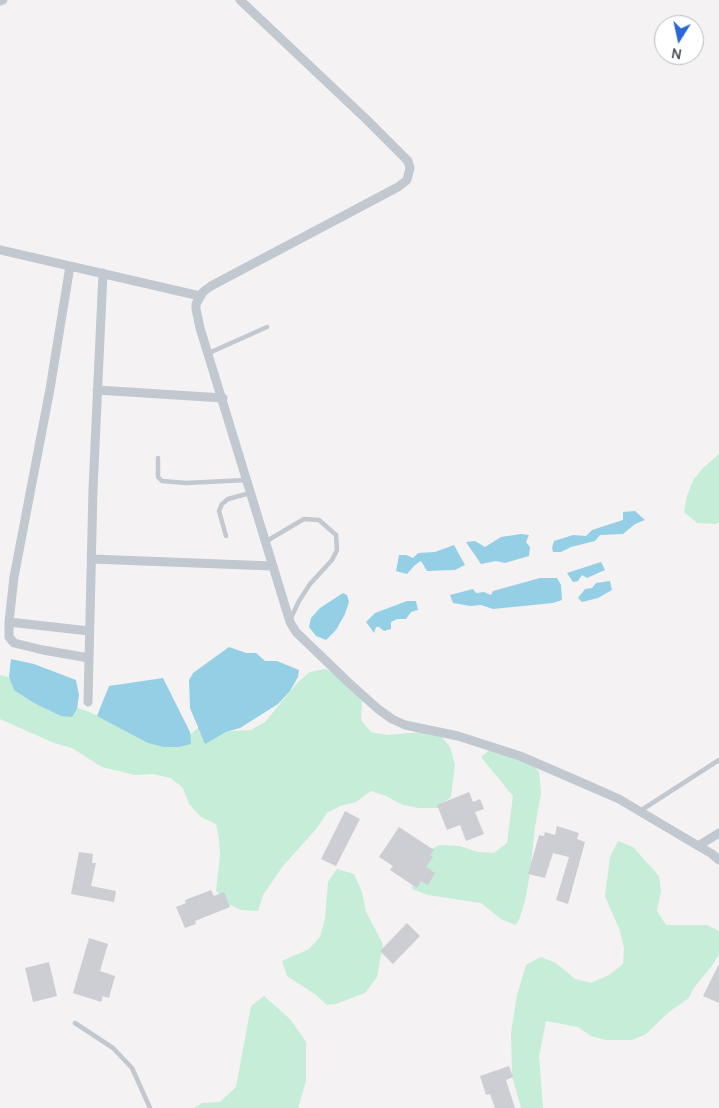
<!DOCTYPE html>
<style>
body{margin:0}
#map{position:relative;width:719px;height:1108px;overflow:hidden;background:#f4f2f2;font-family:Manrope,sans-serif}
canvas{display:block}
.north{position:absolute;left:654px;top:15px;width:50px;height:50px;box-sizing:border-box;background:#fff;border:1px solid #b7babf;border-radius:50%;rotate:190deg;font-size:14px;font-weight:700;line-height:20px;text-align:center;color:#4b535e}
.north::after{content:'';display:block;margin:auto;width:18px;height:22px;background:#2867d8;clip-path:polygon(50% 0,100% 100%,50% 72%,0 100%)}
</style>
<div id="map">
<canvas width="719" height="1108"></canvas>
<div class="north">N</div>
</div>
<script>
const c = document.querySelector('canvas').getContext('2d');
c.lineJoin = 'round';
function fill(path, color) { c.fillStyle = color; c.fill(path, 'evenodd'); }
const shape = rows => new Path2D(rows.map(r => 'M' + r).join(''));
function trace(path, color, width, dash) { c.strokeStyle = color; c.lineWidth = width; c.lineCap = dash ? 'butt' : 'round'; c.setLineDash(dash || []); c.stroke(path); }
const green = shape([
 [719,454,719,522,716,524,697,523,684,512,687,496,693,480,703,468],
 [325,669,340,676,362,701,361,720,371,732,387,735,423,732,440,735,450,747,455,765,451,797,438,808,419,808,403,805,386,796,371,791,356,802,340,806,327,813,317,828,283,866,263,895,258,911,241,910,226,903,216,891,220,856,219,839,216,824,201,817,189,804,183,788,171,778,152,774,135,775,102,767,72,748,54,743,0,719,0,675,14,679,64,703,89,712,120,726,187,737,199,727,232,731,251,730,265,722,297,683,310,672],
 [494,746,527,757,539,772,541,793,535,827,530,874,525,901,519,920,515,925,501,919,481,903,428,895,412,889,415,873,424,852,440,845,460,846,478,852,494,853,507,843,513,796,481,757],
 [618,841,633,847,659,876,661,891,657,911,666,925,707,925,719,931,719,953,714,963,693,989,689,998,669,1012,646,1034,632,1040,606,1040,591,1036,578,1027,546,1021,539,1056,543,1108,521,1108,512,1076,511,1033,517,995,526,965,541,957,556,963,575,979,591,983,609,975,623,964,624,948,620,931,605,896,610,857],
 [337,869,354,874,362,892,366,912,383,944,377,977,365,993,336,1004,327,1005,315,994,287,976,282,961,309,949,320,937,325,919,328,882],
 [264,996,290,1019,306,1042,306,1081,298,1108,194,1108,202,1103,220,1102,236,1087,251,1006]
]);
const water = shape([
 [635,511,645,520,635,524,623,534,600,535,595,541,571,547,561,552,553,552,552,548,554,541,573,535,586,536,592,530,623,520,623,512],
 [521,534,529,535,526,542,530,547,529,556,505,563,496,561,481,564,466,542,475,541,485,547,501,537],
 [454,545,465,565,455,570,427,571,421,561,415,565,407,574,396,571,399,555,406,555,413,558,418,553,435,552],
 [601,562,605,570,587,578,582,575,578,581,573,582,567,573],
 [540,578,557,578,561,585,562,600,553,603,493,609,481,605,470,606,453,603,450,595,473,589,476,593,484,592,491,595,493,591],
 [610,581,612,590,598,598,582,602,578,598,585,589,592,588,596,583],
 [343,593,347,595,349,602,345,614,336,630,326,640,316,636,309,627,311,618,320,608],
 [407,601,416,601,418,610,411,612,406,619,397,619,391,622,391,629,384,631,379,627,376,627,374,633,366,622,375,613],
 [229,647,246,653,256,653,265,661,277,661,299,670,298,677,290,691,278,704,240,728,226,732,205,744,190,708,189,680,193,673],
 [11,659,34,664,76,680,79,695,77,709,72,717,61,716,34,703,14,690,9,677],
 [163,678,190,732,191,744,179,747,164,747,148,743,97,716,109,686]
]);
const building = shape([
 [469,792,473,802,480,799,484,809,475,812,484,834,466,841,460,825,447,830,437,805],
 [345,811,360,819,336,866,321,859],
 [557,826,579,833,577,839,585,842,568,904,556,900,569,857,553,853,545,878,528,874,539,835,544,836,545,832,555,835],
 [399,827,434,850,430,855,433,857,426,867,435,873,428,885,421,881,417,888,390,870,393,866,379,857],
 [79,852,93,854,92,863,96,863,91,886,116,891,114,902,71,894],
 [211,890,214,896,224,892,230,907,195,921,196,924,185,928,176,907,186,903,185,900],
 [407,923,420,936,393,964,380,951],
 [89,938,108,944,100,971,115,976,109,998,103,996,101,1002,73,993],
 [49,962,57,996,33,1002,25,968],
 [719,964,719,1003,703,996],
 [509,1066,513,1077,506,1080,515,1108,495,1108,490,1094,486,1095,480,1076]
]);
const lane = shape([
 [209,353,267,327],
 [158,458,158,477,162,481,186,483,247,480],
 [226,536,219,511,222,504,228,499,250,493],
 [265,542,304,519,319,520,336,535,337,550,332,560,310,584,299,601,290,620],
 [640,811,719,760],
 [75,1023,113,1048,132,1068,150,1108]
]);
const street = shape([
 [240,0,366,119,408,161,410,168,407,180,398,187,211,286,203,292,196,304,196,309,200,328,290,622,296,632,348,682,378,709,392,719,405,725,458,736,520,756,578,781,619,799,712,854,719,860],
 [0,1,3,0],
 [0,250,200,296],
 [70,266,50,389,14,577,9,622,89,631],
 [97,390,223,398],
 [92,559,272,566],
 [9,622,9,637,14,643,43,650,89,658],
 [88,702,93,489,103,273],
 [698,846,719,833]
]);
fill(green, '#c5edd8');
fill(water, '#95cfe6');
fill(building, '#ccced4');
trace(lane, '#c1c8cf', 4.5);
trace(street, '#c1c8cf', 9);
</script>
